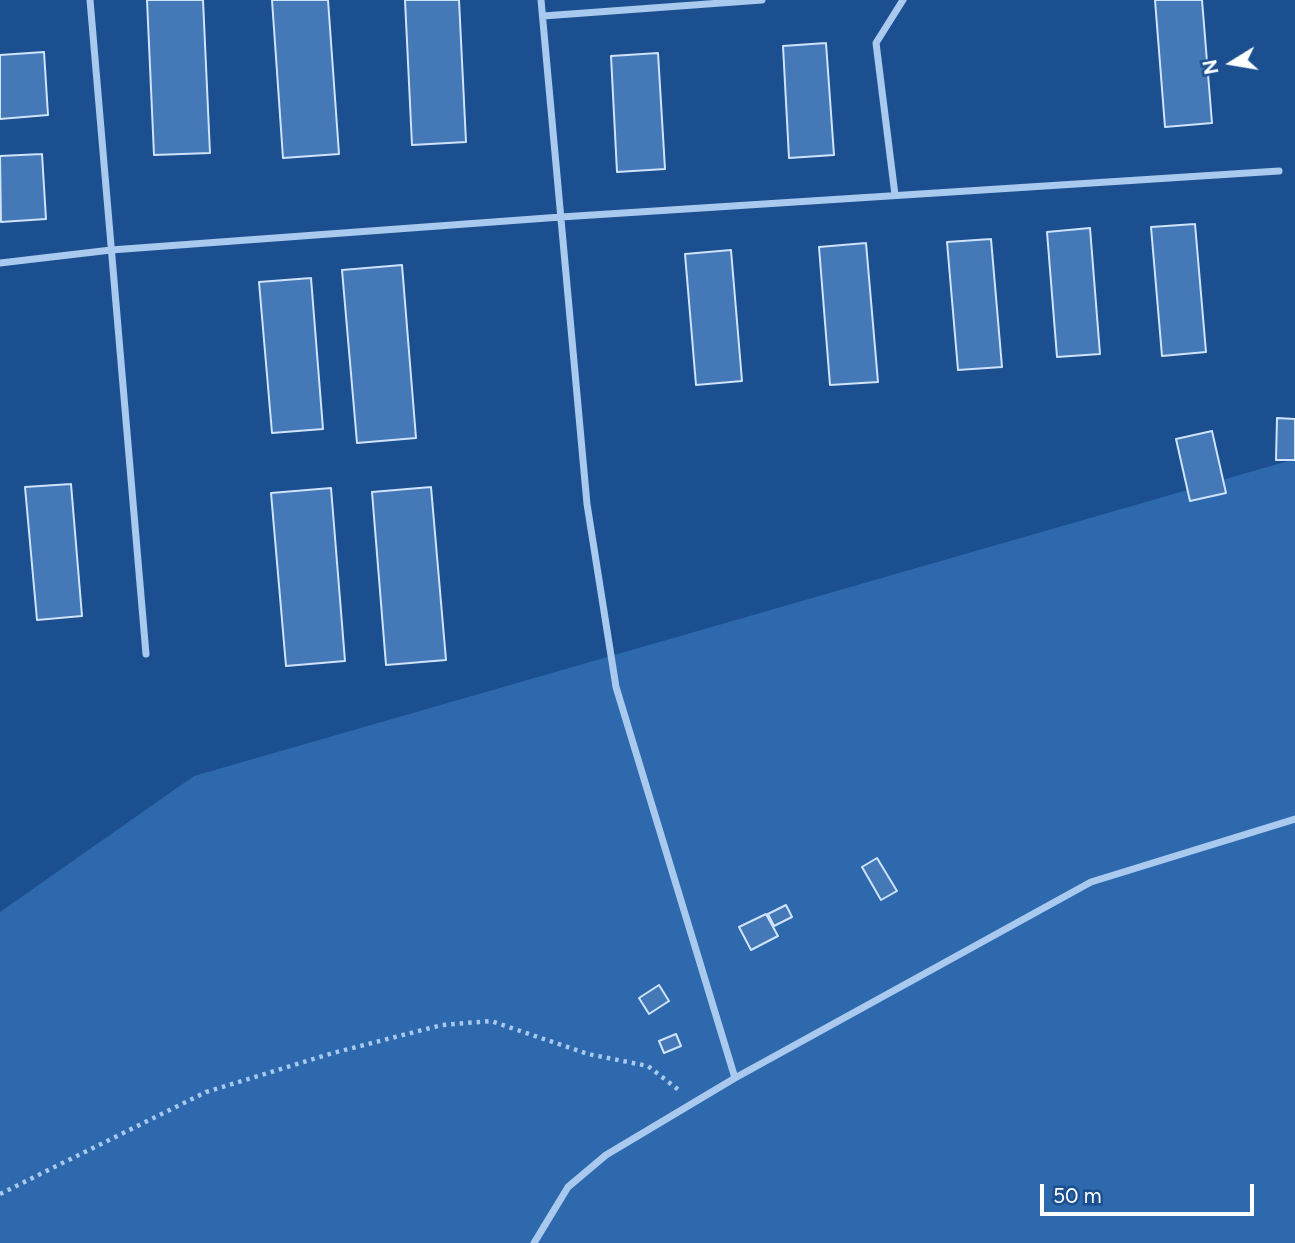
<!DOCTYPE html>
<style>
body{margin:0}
#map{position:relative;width:1295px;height:1243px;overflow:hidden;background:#1b4f8f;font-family:Figtree,sans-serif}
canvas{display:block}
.north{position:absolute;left:1197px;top:28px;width:70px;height:70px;-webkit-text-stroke:5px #1b4f8f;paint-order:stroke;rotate:259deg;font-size:19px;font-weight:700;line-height:28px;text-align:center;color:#fff}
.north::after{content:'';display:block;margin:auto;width:24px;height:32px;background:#fff;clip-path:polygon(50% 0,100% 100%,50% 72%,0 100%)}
.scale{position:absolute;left:1040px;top:1184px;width:214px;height:32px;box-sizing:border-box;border:4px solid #fff;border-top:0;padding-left:9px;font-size:21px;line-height:24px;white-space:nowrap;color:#fff;-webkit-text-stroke:5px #1b4f8f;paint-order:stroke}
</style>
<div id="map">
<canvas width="1295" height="1243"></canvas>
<div class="north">N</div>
<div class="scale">50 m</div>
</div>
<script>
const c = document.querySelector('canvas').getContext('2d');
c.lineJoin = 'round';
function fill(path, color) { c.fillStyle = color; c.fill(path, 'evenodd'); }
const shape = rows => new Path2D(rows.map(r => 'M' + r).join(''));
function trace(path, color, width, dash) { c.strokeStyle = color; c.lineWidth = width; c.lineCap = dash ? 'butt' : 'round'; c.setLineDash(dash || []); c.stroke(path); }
const green = shape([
 [1295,459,1295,1243,0,1243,0,912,194,776]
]);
const building = shape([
 [147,0,203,0,210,153,154,155,147,0],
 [272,0,328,0,339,154,283,158,272,0],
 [405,0,459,0,466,142,412,145,405,0],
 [1155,0,1202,0,1212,123,1165,127,1155,0],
 [826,43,834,155,789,158,783,46,826,43],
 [44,52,48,115,0,119,0,55,44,52],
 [658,53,665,169,617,172,611,56,658,53],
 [42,154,46,219,1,222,0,156,42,154],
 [1195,224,1206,352,1162,356,1151,227,1195,224],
 [1090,228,1100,354,1057,357,1047,232,1090,228],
 [991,239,1002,367,958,370,947,242,991,239],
 [866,243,878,382,830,385,819,247,866,243],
 [731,250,742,381,696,385,685,254,731,250],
 [402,265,416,438,357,443,342,270,402,265],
 [311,278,323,429,272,433,259,282,311,278],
 [1277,418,1295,419,1295,460,1276,460,1277,418],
 [1212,431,1226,493,1190,501,1176,439,1212,431],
 [71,484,82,616,37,620,25,487,71,484],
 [431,487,446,660,386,665,372,492,431,487],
 [331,488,345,661,286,666,271,493,331,488],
 [877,858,897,891,881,900,862,867,877,858],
 [786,905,792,917,774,926,768,914,786,905],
 [766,914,778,936,751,950,739,927,766,914],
 [659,985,669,1001,649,1014,639,998,659,985],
 [676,1034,681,1046,664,1053,659,1041,676,1034]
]);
const path = shape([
 [0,1194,206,1092,333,1053,442,1025,491,1021,588,1054,648,1066,680,1091]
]);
const street = shape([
 [90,0,146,654],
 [541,0,587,504,616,687,735,1078],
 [543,16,762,0],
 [895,195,876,43,903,0],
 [0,263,111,250,561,217,1279,171],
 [534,1243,568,1187,606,1155,735,1078,1091,882,1295,819]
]);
fill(green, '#2e69ad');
fill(building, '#4478b7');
trace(building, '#cfe3fa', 2);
trace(path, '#a9c9ee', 4.5, [3.5, 5]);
trace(street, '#a9c9ee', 7);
</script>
